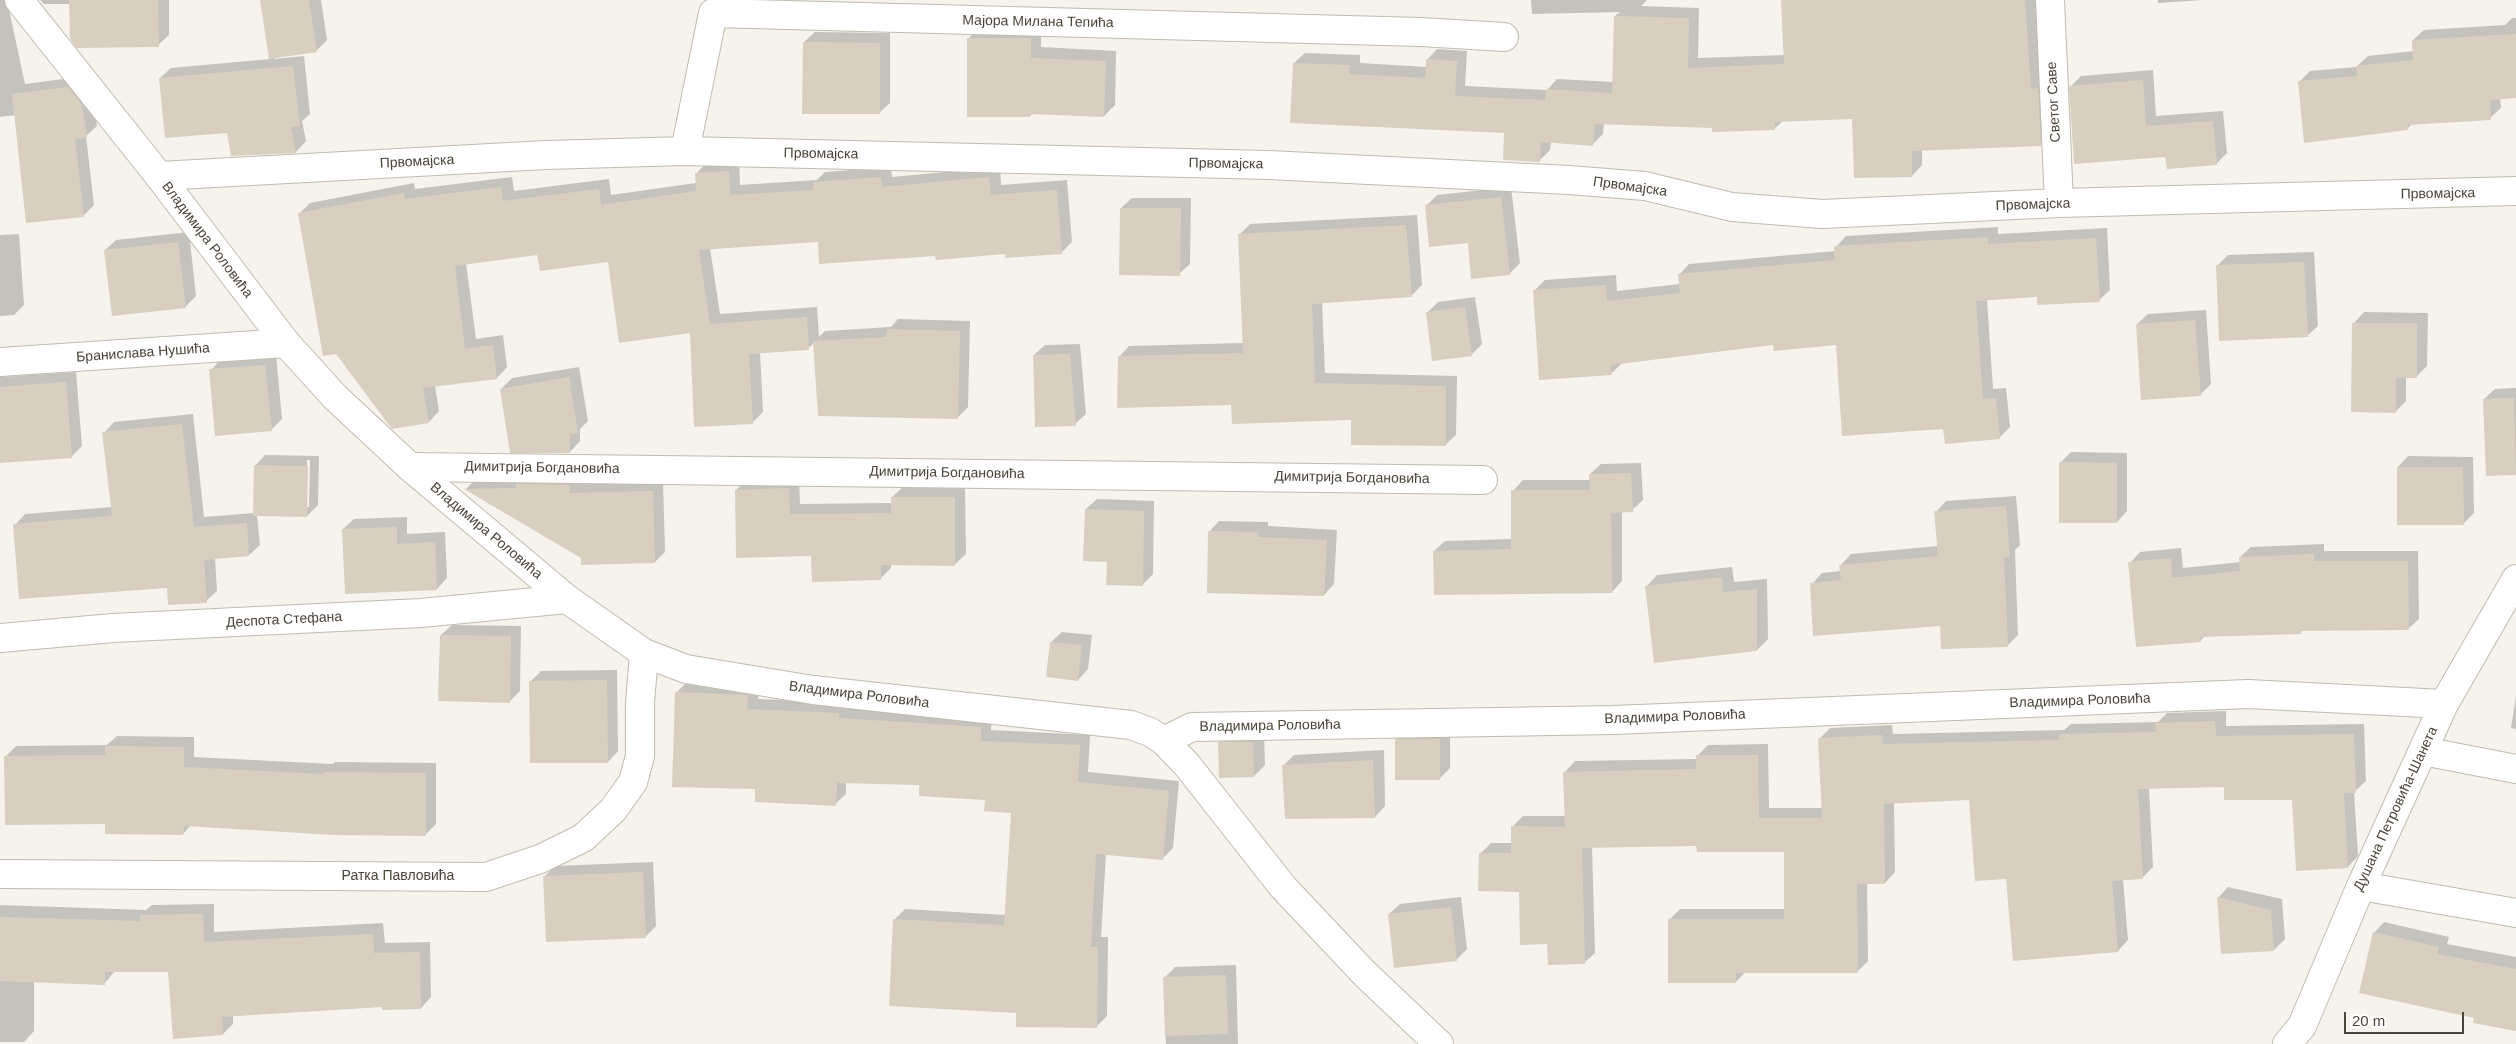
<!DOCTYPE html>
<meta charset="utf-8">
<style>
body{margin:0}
#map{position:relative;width:2516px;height:1044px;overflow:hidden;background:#f6f3ec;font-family:Helvetica,sans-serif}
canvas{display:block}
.scale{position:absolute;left:2344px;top:1012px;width:120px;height:22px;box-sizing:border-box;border:2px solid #4b4439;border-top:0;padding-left:6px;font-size:15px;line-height:18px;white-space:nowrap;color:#4b4439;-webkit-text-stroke:4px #fff;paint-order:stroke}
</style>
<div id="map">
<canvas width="2516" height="1044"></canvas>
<div class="scale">20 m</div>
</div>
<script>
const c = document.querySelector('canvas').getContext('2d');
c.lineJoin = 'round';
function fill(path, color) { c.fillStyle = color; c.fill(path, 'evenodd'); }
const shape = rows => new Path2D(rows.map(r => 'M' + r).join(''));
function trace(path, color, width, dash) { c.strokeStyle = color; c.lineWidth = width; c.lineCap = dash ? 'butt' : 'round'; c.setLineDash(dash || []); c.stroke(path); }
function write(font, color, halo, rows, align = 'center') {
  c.font = font + ' Helvetica,sans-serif'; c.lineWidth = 4.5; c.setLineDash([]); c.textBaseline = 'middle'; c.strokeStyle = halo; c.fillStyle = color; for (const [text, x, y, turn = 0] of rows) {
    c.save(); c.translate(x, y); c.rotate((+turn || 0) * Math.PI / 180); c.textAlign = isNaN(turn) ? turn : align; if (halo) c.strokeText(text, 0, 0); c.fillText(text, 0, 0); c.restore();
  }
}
const shadow = shape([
 [0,0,7,0,25,84,79,77,93,94,97,126,86,136,94,205,83,216,16,115,0,117],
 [40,0,169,0,169,35,158,45,71,4,44,4],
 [262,0,321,0,327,40,316,51,274,57,274,59,304,56,310,114,302,121,306,141,296,152,228,131,160,78,171,68,270,59],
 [1531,0,1647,0,1641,6,1699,8,1698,58,1785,55,1782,0,2036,0,2042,79,2051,135,2040,145,1922,149,1922,165,1912,176,1853,118,1783,121,1774,129,1604,123,1603,134,1593,144,1551,142,1550,150,1540,160,1505,132,1294,63,1305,53,1360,55,1360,63,1426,67,1427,60,1437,49,1467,51,1465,86,1547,90,1557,79,1614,82,1615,16,1620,12,1532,14],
 [2158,0,2203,0,2158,3],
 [2512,18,2516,18,2516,97,2500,98,2501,108,2490,118,2413,123,2407,129,2299,82,2310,71,2356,67,2368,56,2414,51,2413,40,2424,30,2505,25],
 [979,28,1041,28,1041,47,1116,51,1115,105,1104,116,1033,113,1030,116,969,38],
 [815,32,890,33,890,103,879,113,804,42],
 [2153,70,2156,116,2223,111,2227,153,2216,164,2167,155,2071,86,2081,76],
 [739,161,740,185,817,180,825,172,891,167,892,177,1000,167,1001,185,1067,180,1072,242,1061,253,936,255,819,241,710,248,720,314,817,307,819,337,825,331,891,327,898,319,970,321,968,407,957,418,814,343,808,348,760,352,763,412,752,423,691,332,609,261,538,253,466,263,476,339,503,335,507,367,497,378,435,386,439,411,429,422,299,214,310,203,414,183,415,189,512,177,514,191,609,179,611,195,696,183,696,174,706,163],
 [1511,187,1520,263,1509,274,1426,206,1437,195],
 [1132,198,1191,198,1190,264,1179,274,1121,208],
 [1417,215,1422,285,1411,296,1322,302,1325,373,1457,376,1456,435,1445,445,1353,418,1232,404,1119,357,1129,346,1244,343,1239,235,1250,224],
 [1998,227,1998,234,2107,228,2110,290,2099,300,2038,295,1987,299,1993,389,2006,388,2010,427,1999,438,1944,428,1838,344,1774,343,1622,363,1611,374,1534,291,1545,280,1616,275,1617,291,1680,284,1679,275,1689,264,1836,251,1836,247,1846,236],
 [189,232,196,296,185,307,105,250,116,240],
 [19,234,24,305,14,315,0,316,0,235],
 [2314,252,2318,326,2307,336,2217,266,2228,255],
 [1475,297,1482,344,1471,355,1427,313,1438,302],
 [2206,310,2211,384,2200,395,2137,324,2148,314],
 [2364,312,2428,313,2427,366,2416,377,2406,376,2406,401,2395,412,2354,323],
 [1080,344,1086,414,1075,424,1034,355,1045,345],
 [276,354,282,419,271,430,211,370,221,359],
 [579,367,588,421,580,429,580,441,570,452,501,389,512,378],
 [76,372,82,446,71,457,0,461,0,377],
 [2516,388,2516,474,2487,474,2484,399,2495,389],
 [193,414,204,517,254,513,255,466,265,455,319,456,318,505,307,516,257,515,260,545,249,555,215,558,217,591,206,601,15,525,25,514,112,507,104,433,114,422],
 [307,460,310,460,309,507,306,507],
 [2071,452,2127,453,2127,511,2117,522,2060,463],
 [2408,456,2473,457,2474,513,2463,524,2398,467],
 [1641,463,1643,500,1632,510,1622,511,1622,581,1612,592,1434,551,1445,541,1513,539,1513,491,1523,480,1591,480,1590,474,1601,464],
 [581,474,581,483,663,480,665,552,655,562,466,489,476,479],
 [799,478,800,504,892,503,892,497,903,487,965,486,966,554,955,564,891,564,891,568,880,579,812,555,736,490,747,480],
 [2016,496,2020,545,2015,550,2018,635,2008,645,1812,584,1822,573,1841,571,1841,565,1851,554,1938,546,1936,512,1946,501],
 [1097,499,1154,501,1153,574,1142,585,1108,561,1086,509],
 [407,517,407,534,445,532,447,578,437,589,343,529,354,519],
 [1219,521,1268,522,1268,526,1337,530,1334,584,1324,595,1209,532],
 [2324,544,2324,551,2418,551,2419,619,2408,629,2304,629,2301,632,2205,636,2200,641,2130,563,2140,552,2181,548,2183,568,2241,562,2240,557,2251,547],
 [1732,567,1734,582,1767,579,1768,639,1757,650,1647,586,1657,575],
 [452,625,521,626,520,691,510,701,441,635],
 [1062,632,1092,635,1088,669,1078,680,1051,642],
 [617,670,618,751,608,762,530,682,541,671],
 [687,682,758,685,758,699,849,703,849,708,992,717,991,730,1090,735,1088,772,1179,781,1173,848,1162,859,1106,854,1101,937,1108,937,1107,1016,1096,1027,1017,1012,894,920,905,909,1006,915,1012,811,986,799,921,784,846,782,846,794,835,804,756,788,676,693],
 [2516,695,2516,729,2511,728],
 [2226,711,2226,726,2364,724,2366,781,2354,792,2358,856,2348,867,2294,799,2225,785,2149,788,2153,867,2142,878,2123,879,2128,940,2118,951,2007,877,1970,799,1894,802,1895,872,1885,883,1867,882,1868,961,1857,972,1745,972,1736,982,1669,920,1680,909,1785,909,1785,851,1698,845,1592,846,1595,953,1584,963,1548,943,1520,891,1480,854,1491,843,1512,843,1512,827,1523,816,1566,816,1565,772,1575,761,1697,759,1697,756,1708,745,1768,744,1769,808,1823,808,1820,738,1830,728,1892,725,1893,734,2064,730,2071,724,2158,722,2167,713],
 [1450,728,1450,768,1439,779,1397,740,1407,729],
 [1230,732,1264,732,1265,765,1254,776,1219,743],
 [117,736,194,737,194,757,333,764,335,762,436,763,436,824,425,835,191,825,183,834,106,822,5,757,16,746,107,745],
 [1384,750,1385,806,1375,817,1284,765,1294,755],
 [653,862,656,926,645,937,544,877,555,866],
 [2228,887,2282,899,2285,939,2274,950,2218,898],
 [1461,897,1467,949,1456,960,1389,914,1400,904],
 [214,904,214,932,383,923,385,943,430,942,431,997,421,1008,383,1006,233,1015,233,1024,223,1034,170,971,115,971,104,984,34,981,34,1031,24,1042,0,1042,0,905,146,910,152,905],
 [2384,922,2449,937,2447,944,2516,957,2516,1031,2475,1017,2374,933],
 [1236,965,1238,1044,1166,1044,1164,978,1175,967]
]);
const building = shape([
 [69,0,158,0,159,47,77,48,70,39],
 [260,0,309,0,317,52,269,59],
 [1781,0,2025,0,2031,89,2038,88,2041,146,1912,151,1912,177,1854,178,1852,119,1775,122,1775,130,1712,132,1712,128,1595,124,1593,146,1541,142,1540,162,1503,160,1504,133,1290,123,1293,63,1350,65,1349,74,1425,78,1426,59,1457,61,1455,96,1545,100,1546,89,1612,93,1614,16,1689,18,1688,68,1784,64],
 [2516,34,2516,98,2490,100,2491,120,2407,125,2408,130,2304,143,2298,81,2357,76,2356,66,2413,60,2412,40],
 [967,38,1031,38,1031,58,1106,61,1104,117,1030,114,1030,117,967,117],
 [803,42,880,43,880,114,802,114],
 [293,66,300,126,291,127,296,153,231,156,227,133,165,138,159,78],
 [2143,80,2146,126,2213,121,2217,165,2167,169,2165,157,2074,164,2069,86],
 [68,87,82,105,87,138,75,139,84,217,26,223,12,94],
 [729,171,730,195,814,190,813,182,881,177,882,187,989,177,991,195,1057,190,1062,254,1005,258,1005,254,936,260,935,256,819,264,818,242,699,250,710,324,807,317,809,350,749,354,753,424,694,427,690,333,619,343,608,262,540,271,537,255,455,266,465,349,493,345,497,379,423,388,429,423,392,429,336,354,323,356,298,213,404,193,405,199,501,187,503,201,599,189,601,205,696,191,695,173],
 [1501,197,1510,275,1471,279,1468,243,1429,247,1425,205],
 [1120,208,1181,208,1180,276,1119,275],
 [1406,225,1412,297,1312,304,1315,383,1446,386,1446,446,1351,445,1351,420,1232,424,1231,405,1117,408,1118,356,1243,353,1238,234],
 [1988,237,1988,244,2096,238,2100,302,2037,305,2037,297,1976,301,1983,399,1996,398,2000,439,1945,444,1943,429,1842,436,1836,345,1774,351,1773,345,1611,365,1612,375,1539,380,1533,290,1606,285,1607,301,1680,293,1678,274,1835,260,1834,246],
 [178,242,186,308,112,316,104,250],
 [2304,262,2308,337,2219,341,2216,265],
 [1465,307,1472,356,1432,361,1426,312],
 [2195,320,2201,396,2141,400,2136,324],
 [2352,323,2417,323,2417,378,2396,378,2396,413,2351,412],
 [887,329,960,331,958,419,818,416,813,341,886,337],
 [1070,354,1076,426,1035,427,1033,355],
 [265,365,272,431,215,436,209,369],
 [569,377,578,433,570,434,570,453,510,453,500,389],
 [66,382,72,458,0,463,0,387],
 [2514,398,2516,475,2486,476,2483,399],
 [182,424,194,527,247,523,249,556,204,560,207,603,168,605,167,588,19,599,13,524,112,516,102,432],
 [2059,462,2117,463,2117,523,2059,523],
 [254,465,308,466,307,517,253,516],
 [2397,467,2463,467,2464,525,2397,525],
 [1631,473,1633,512,1611,513,1612,593,1434,595,1433,551,1511,549,1511,490,1590,490,1589,474],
 [516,484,570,485,570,493,653,491,655,563,581,565,581,558,464,489,516,488],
 [789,488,790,514,891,513,891,497,955,497,955,566,881,565,881,580,812,582,811,556,736,558,735,490],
 [2006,506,2010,557,2004,557,2008,647,1941,649,1940,626,1813,636,1810,583,1841,580,1839,565,1938,556,1934,511],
 [1085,509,1144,511,1143,586,1106,585,1107,562,1083,561],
 [397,527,397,544,435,542,437,590,345,594,342,529],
 [1208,531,1258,532,1258,537,1327,540,1324,596,1207,593],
 [2314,554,2314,561,2408,561,2409,630,2301,631,2301,634,2200,637,2201,642,2136,647,2128,562,2171,558,2172,578,2240,571,2239,557],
 [1722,577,1723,592,1757,589,1757,651,1654,663,1645,586],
 [440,635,511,636,510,703,438,701],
 [1050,642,1082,645,1078,681,1046,677],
 [607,680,608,763,530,763,529,681],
 [675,692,748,695,747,709,839,713,839,718,981,727,981,741,1080,745,1078,782,1169,791,1163,860,1096,854,1091,947,1098,947,1097,1028,1016,1027,1016,1013,889,1006,893,919,1004,925,1011,813,984,811,985,800,919,796,919,785,837,783,836,806,755,802,755,789,672,787],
 [2215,721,2216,736,2354,734,2356,793,2344,793,2348,868,2296,871,2292,800,2224,800,2224,787,2138,789,2143,879,2112,881,2118,952,2013,961,2006,879,1975,881,1969,800,1884,804,1885,884,1857,884,1858,973,1736,973,1736,983,1668,983,1668,919,1784,919,1784,852,1697,852,1696,846,1582,848,1585,964,1548,965,1547,944,1520,945,1519,892,1478,891,1479,853,1511,853,1511,826,1565,827,1563,772,1696,769,1696,755,1758,755,1759,818,1822,818,1818,738,1882,735,1883,744,2059,740,2059,734,2156,732,2155,723],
 [1395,739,1440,739,1440,780,1395,780],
 [1218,742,1253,742,1254,777,1219,778],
 [105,746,184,747,184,767,323,774,323,772,426,773,426,836,335,835,184,826,183,835,105,834,105,824,5,825,4,756,105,755],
 [1373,760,1375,818,1285,819,1282,765],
 [643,872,646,938,546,942,543,876],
 [2217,897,2271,910,2274,951,2221,954],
 [1451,907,1457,961,1394,968,1388,914],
 [203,914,204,942,373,934,374,953,420,952,421,1009,382,1010,382,1007,222,1017,223,1035,173,1039,168,972,105,972,105,985,0,981,0,917,140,921,140,915],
 [2373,932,2439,947,2437,954,2516,969,2516,1031,2473,1023,2474,1018,2359,993],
 [1226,975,1228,1034,1165,1036,1163,977]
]);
const minor = shape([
 [2050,0,2059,203],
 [685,151,713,13,1421,32,1504,37],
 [159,176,546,155,685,151,1269,165,1569,180,1645,186,1732,207,1822,214,2059,203,2516,191],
 [0,362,286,343],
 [410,467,1483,480],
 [0,638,113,628,421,613,567,599],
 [1164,741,1192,727,1614,720,2248,694,2444,704],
 [2423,751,2516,769],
 [0,874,486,877,540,859,583,838,613,810,633,782,640,756,640,703,644,653],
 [2361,886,2516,913],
 [2287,1044,2302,1026,2361,886,2444,704,2516,579]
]);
const tertiary = shape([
 [19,0,159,176,286,343,335,397,410,467,567,599,644,653,686,669,813,690,1131,725,1150,732,1164,741,1187,765,1283,887,1365,974,1439,1044]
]);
const streetNames = [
 ["Мајора Милана Тепића",1038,22,1],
 ["Светог Саве",2054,102,-93],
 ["Првомајска",821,154,1],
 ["Првомајска",417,162,-3],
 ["Првомајска",1226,164,1],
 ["Првомајска",1630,187,8],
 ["Првомајска",2438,194,-1],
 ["Првомајска",2033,205,-2],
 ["Владимира Роловића",207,240,53],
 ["Бранислава Нушића",143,353,-4],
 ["Димитрија Богдановића",542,468,1],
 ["Димитрија Богдановића",947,473,1],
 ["Димитрија Богдановића",1352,478,1],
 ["Владимира Роловића",486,531,40],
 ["Деспота Стефана",284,620,-3],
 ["Владимира Роловића",859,695,7],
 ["Владимира Роловића",2080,701,-2],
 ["Владимира Роловића",1675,717,-2],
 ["Владимира Роловића",1270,726,-1],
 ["Душана Петровића-Шанета",2396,809,-65],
 ["Ратка Павловића",398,876]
];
fill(shadow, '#0003');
fill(building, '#d8cfc1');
trace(minor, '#c2bbae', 30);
trace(tertiary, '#c2bbae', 30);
trace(minor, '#fff', 28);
trace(tertiary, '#fff', 28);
write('14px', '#4b4439', '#fff', streetNames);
</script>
